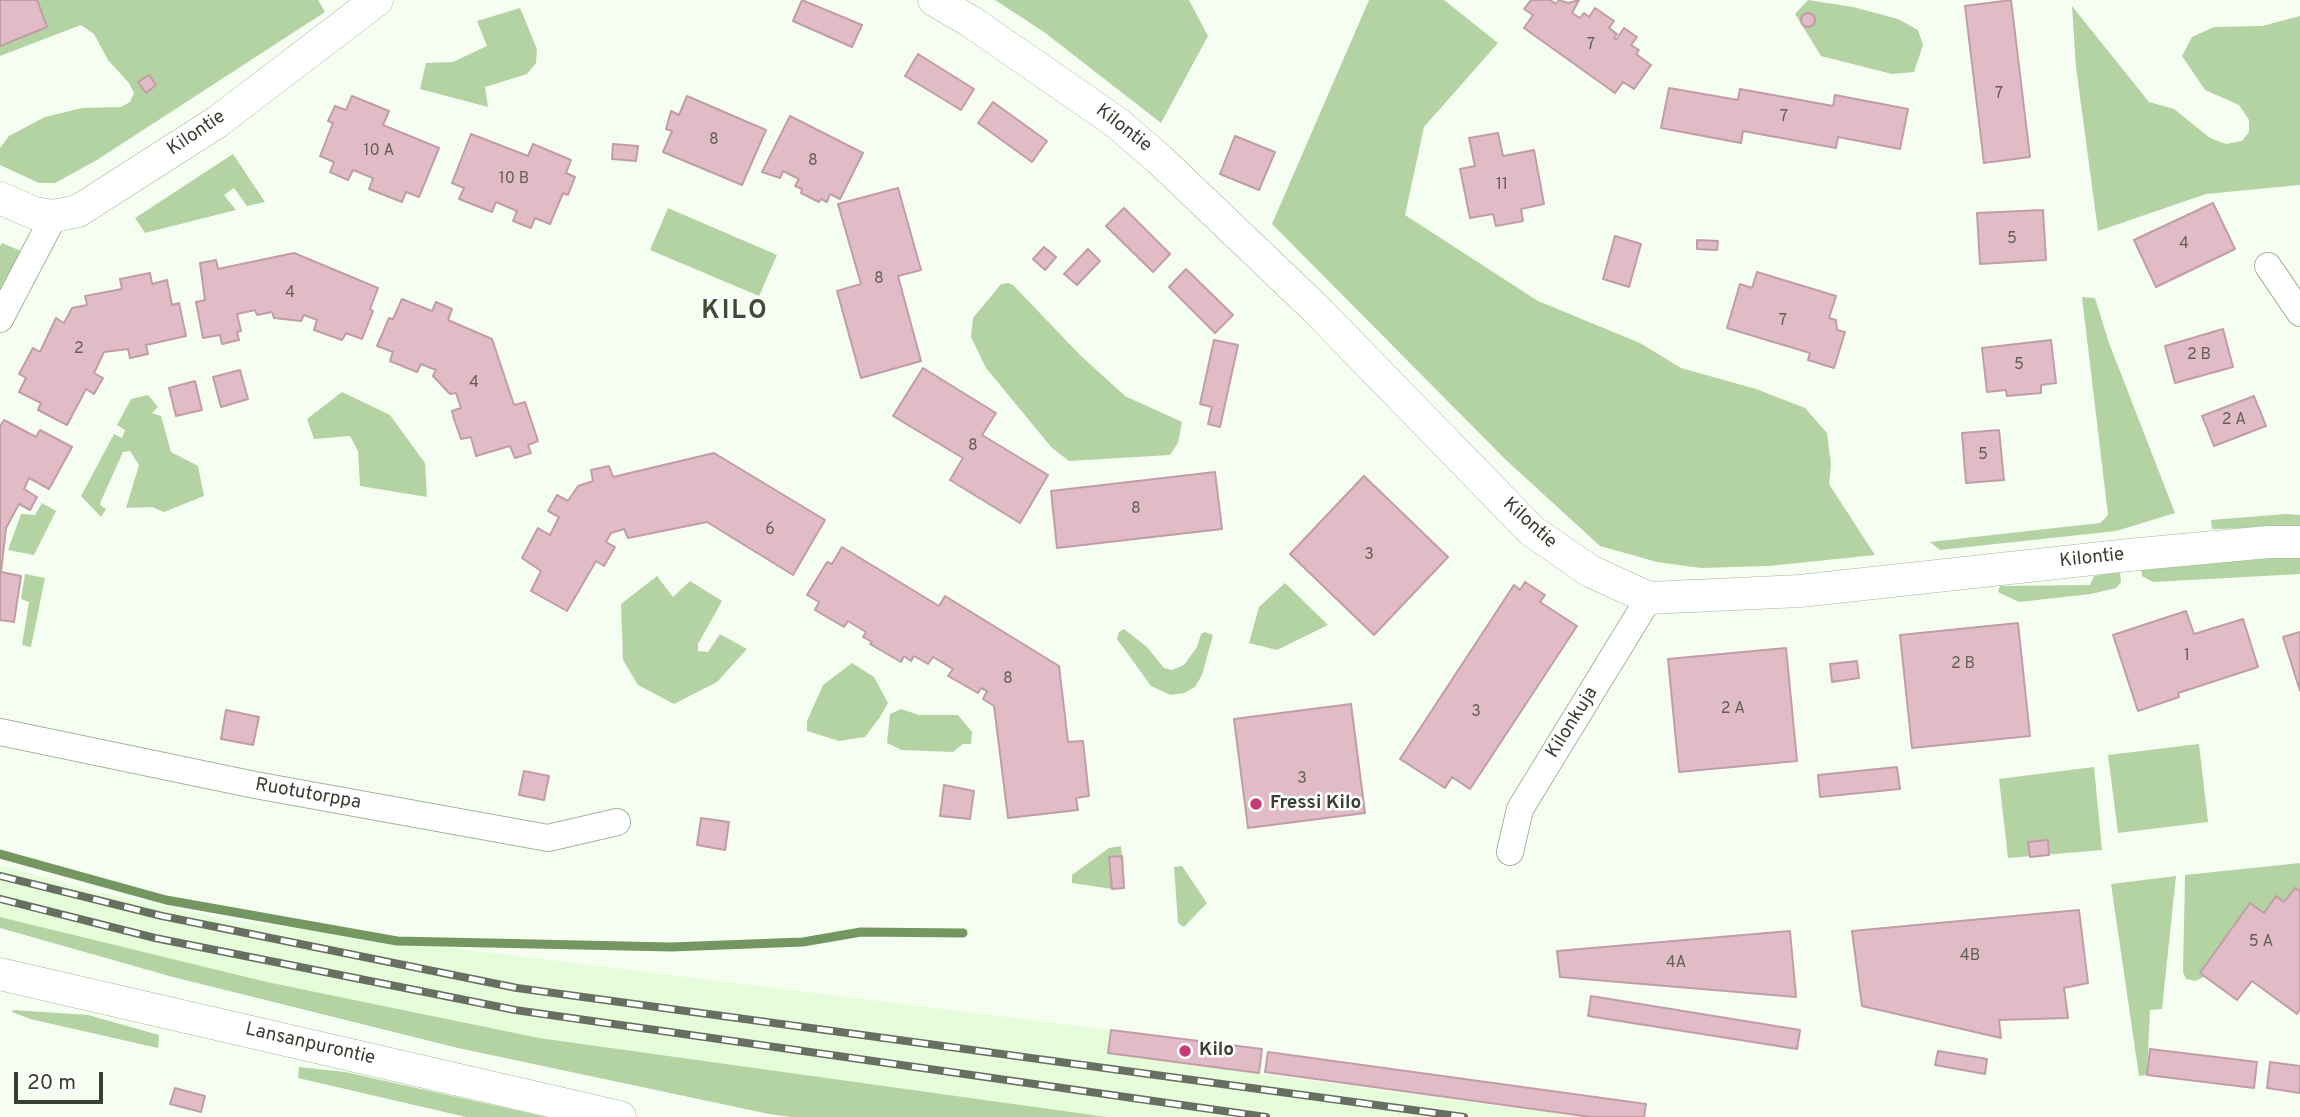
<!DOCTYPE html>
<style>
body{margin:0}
#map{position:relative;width:2300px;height:1117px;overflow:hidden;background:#f6fef2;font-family:Overpass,sans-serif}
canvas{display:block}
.scale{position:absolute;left:14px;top:1072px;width:89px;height:32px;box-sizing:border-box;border:4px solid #384034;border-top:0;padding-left:9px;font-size:21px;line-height:24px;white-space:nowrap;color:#384034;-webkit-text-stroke:5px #fff;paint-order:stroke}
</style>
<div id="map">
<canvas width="2300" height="1117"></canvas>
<div class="scale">20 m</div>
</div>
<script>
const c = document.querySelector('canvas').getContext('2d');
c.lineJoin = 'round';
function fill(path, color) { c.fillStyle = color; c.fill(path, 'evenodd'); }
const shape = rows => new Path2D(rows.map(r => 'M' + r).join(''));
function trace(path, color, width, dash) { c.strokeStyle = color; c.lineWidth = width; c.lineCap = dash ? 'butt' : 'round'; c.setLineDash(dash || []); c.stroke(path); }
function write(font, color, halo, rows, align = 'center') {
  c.font = font + ' Overpass,sans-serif'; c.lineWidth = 5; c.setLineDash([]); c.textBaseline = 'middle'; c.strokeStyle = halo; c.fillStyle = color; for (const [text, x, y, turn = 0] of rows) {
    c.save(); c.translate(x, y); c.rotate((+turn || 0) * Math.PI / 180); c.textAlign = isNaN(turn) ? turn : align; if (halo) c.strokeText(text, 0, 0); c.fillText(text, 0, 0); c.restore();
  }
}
const built = shape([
 [0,865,93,891,228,920,1111,1030,1108,1053,1580,1117,1107,1117,539,1038,267,982,0,917]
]);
const green = shape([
 [37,0,318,0,325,12,97,160,55,183,39,183,0,165,0,148,9,136,45,117,82,108,121,107,130,102,134,93,129,83,108,60,94,34,81,25,0,56,0,46,47,27],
 [995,0,1189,0,1208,36,1161,123,1044,32],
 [1369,0,1444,0,1498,43,1424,127,1405,215,1538,301,1640,343,1681,368,1756,389,1805,408,1827,433,1831,464,1829,484,1875,555,1769,566,1701,568,1657,562,1600,546,1506,460,1272,224],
 [1808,0,1853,7,1898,19,1918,30,1923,45,1914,72,1892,74,1821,56,1795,14],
 [2072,6,2149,102,2174,109,2210,138,2226,144,2242,141,2249,132,2249,120,2239,105,2205,90,2182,56,2192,37,2214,27,2262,26,2300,16,2300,185,2206,194,2098,231,2076,67],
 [520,8,537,49,536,63,527,74,485,87,488,107,420,89,426,63,453,62,487,46,477,21],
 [233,154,265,202,247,206,234,188,224,195,236,210,145,233,135,218],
 [668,208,777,255,759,296,650,250],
 [2,243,21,251,0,293,0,246],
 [1008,283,1013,285,1080,355,1125,396,1182,422,1178,443,1170,455,1069,461,1052,448,986,368,971,337,973,318,1001,284],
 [2082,297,2095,298,2109,343,2175,513,2116,531,1940,550,1930,542,2100,523,2108,515],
 [342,392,390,415,425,463,427,497,360,486,358,451,350,436,314,439,307,419],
 [148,395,158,407,152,413,161,416,171,452,198,466,204,496,164,512,152,507,126,508,139,465,130,451,123,452,101,501,100,505,106,509,101,517,81,496,114,434,122,438,125,430,117,425,131,399],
 [42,503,56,511,34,555,8,550,21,514,35,515],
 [2286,514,2300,515,2300,527,2212,529,2211,520],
 [2255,557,2300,557,2300,574,2153,582,2142,576,2141,569],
 [2120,572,2121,582,2116,588,2091,594,2019,602,1998,592,2000,586,2090,585,2094,576],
 [25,574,45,578,31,647,22,645,29,602,21,599],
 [657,576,673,597,690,581,722,601,698,644,698,651,708,652,720,634,747,649,717,682,674,704,638,685,623,660,621,604],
 [1285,583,1328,625,1277,650,1249,643,1259,607],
 [1124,629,1147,647,1164,668,1172,670,1184,665,1197,647,1201,634,1205,632,1213,635,1202,675,1195,687,1184,693,1170,695,1151,686,1117,639,1119,632],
 [852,663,874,677,888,703,880,717,865,737,839,741,807,731,807,721,823,685],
 [901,709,919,715,958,715,972,732,971,744,963,744,953,752,902,750,887,743,890,714],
 [2199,744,2208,822,2118,833,2108,755],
 [2094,767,2102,850,2008,858,1999,779],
 [1121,846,1122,856,1109,858,1112,889,1072,883,1072,875,1109,848],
 [2300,863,2300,891,2295,888,2284,902,2276,896,2264,913,2250,904,2200,973,2204,977,2195,981,2186,979,2183,972,2185,875],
 [1182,866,1207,903,1184,927,1178,923,1174,867],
 [2176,876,2162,1009,2150,1010,2147,1075,2139,1076,2111,884],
 [0,917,267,982,539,1038,1107,1117,791,1117,769,1114,458,1048,173,977,0,928],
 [13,1010,88,1015,159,1035,158,1048,30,1019,12,1012],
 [299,1067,345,1072,546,1117,466,1117,298,1078]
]);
const stream = shape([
 [0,854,166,900,397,941,671,947,803,942,861,932,963,933]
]);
const building = shape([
 [0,0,37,0,47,27,0,46,0,0],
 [802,0,862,25,852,47,793,21,802,0],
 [1531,0,1550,0,1556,4,1559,0,1568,3,1579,0,1572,13,1580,18,1584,13,1589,17,1595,8,1614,21,1609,28,1617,34,1614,38,1616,40,1624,28,1637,37,1631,45,1639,50,1636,54,1651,65,1634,89,1623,82,1615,93,1524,28,1533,15,1524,9,1531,0],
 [2011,0,2030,157,1984,163,1965,6,2011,0],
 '1801 20a7 7 0 1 1 14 0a7 7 0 1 1-14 0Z',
 [918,54,974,89,961,110,905,76,918,54],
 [149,75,156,85,146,93,138,82,149,75],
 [1669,88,1738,100,1740,89,1833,106,1835,95,1908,109,1900,149,1838,137,1836,148,1743,131,1741,143,1661,128,1669,88],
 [352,96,389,111,383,125,439,148,419,197,406,192,402,202,369,189,373,178,353,170,348,180,330,172,334,162,320,156,333,123,328,121,335,106,346,110,352,96],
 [687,96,766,130,742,185,663,152,672,131,666,129,671,111,679,115,687,96],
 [993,102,1047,141,1032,162,978,123,993,102],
 [790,116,863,153,840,199,830,194,827,202,821,199,819,202,801,193,802,189,795,186,799,179,783,171,780,178,762,172,790,116],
 [1498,133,1503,156,1534,150,1544,204,1521,209,1523,221,1496,226,1493,214,1470,218,1460,169,1475,166,1469,138,1498,133],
 [471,134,528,156,533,144,571,160,566,173,575,177,568,195,563,193,550,224,535,218,531,228,513,221,517,211,496,202,492,212,459,199,464,188,452,183,471,134],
 [1235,136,1275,152,1259,190,1220,174,1235,136],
 [613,144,638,146,636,161,612,159,613,144],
 [898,188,921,270,898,276,921,361,861,378,837,291,861,284,838,204,898,188],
 [2213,203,2235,249,2156,287,2134,240,2213,203],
 [1124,208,1170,254,1153,272,1106,226,1124,208],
 [2043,210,2046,260,1980,264,1977,213,2043,210],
 [1615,236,1641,244,1629,287,1603,279,1615,236],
 [1697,240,1718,241,1717,250,1697,249,1697,240],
 [1044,247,1056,257,1045,270,1033,259,1044,247],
 [1088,249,1100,261,1077,285,1064,274,1088,249],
 [294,253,378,288,370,309,373,311,362,339,346,333,342,340,314,330,317,320,304,315,301,321,274,318,272,312,257,315,255,310,237,314,241,331,237,332,239,340,222,344,220,335,203,338,196,302,205,300,200,263,216,260,218,269,294,253],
 [1186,269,1233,315,1215,333,1169,287,1186,269],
 [1757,272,1836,296,1829,318,1836,320,1837,330,1845,332,1834,368,1808,360,1810,353,1727,328,1740,284,1752,288,1757,272],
 [150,273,152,284,167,280,172,305,179,303,186,336,146,345,148,354,130,358,128,349,104,352,94,373,103,378,99,385,94,394,86,389,67,425,38,410,41,403,19,392,26,378,19,374,33,348,40,352,56,318,64,323,72,308,87,305,85,296,122,289,120,279,150,273],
 [402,299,432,311,436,302,452,309,448,320,492,339,514,405,525,402,538,441,528,445,531,453,515,458,510,446,476,456,471,437,461,439,454,419,452,411,461,408,456,393,450,394,433,376,436,370,421,364,417,372,390,361,393,352,377,346,389,318,393,319,402,299],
 [2223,329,2233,367,2175,383,2165,346,2223,329],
 [1214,340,1238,345,1220,427,1208,424,1212,407,1200,404,1214,340],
 [2051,340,2056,383,2041,385,2041,393,2007,396,2006,390,1987,392,1982,348,2051,340],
 [923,368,996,413,982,435,1048,475,1020,523,950,480,963,458,893,416,923,368],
 [240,370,248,399,221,407,213,377,240,370],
 [195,381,202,410,176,416,169,388,195,381],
 [2254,396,2266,426,2214,446,2202,416,2254,396],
 [4,420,36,437,40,430,72,447,49,489,29,478,24,489,37,497,30,510,19,504,6,528,1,572,21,576,14,622,0,620,0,426,4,420],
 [1999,430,2004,480,1966,483,1962,433,1999,430],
 [714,453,825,520,793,575,707,522,628,538,624,529,611,533,606,542,615,547,604,566,596,561,567,611,531,591,541,571,522,558,538,528,550,535,559,517,548,511,557,495,568,501,578,486,593,481,591,470,609,466,613,477,714,453],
 [1215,472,1222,529,1057,548,1051,491,1215,472],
 [1364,476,1448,557,1374,635,1290,554,1364,476],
 [842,547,939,606,945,596,1059,666,1068,742,1083,741,1089,796,1076,798,1078,810,1008,818,994,706,983,699,987,691,981,688,978,693,948,676,953,669,933,657,928,664,914,656,911,661,904,656,901,662,870,644,872,642,863,637,866,632,848,621,844,627,815,610,819,602,807,595,827,562,832,564,842,547],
 [1525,582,1545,595,1540,602,1577,626,1470,789,1452,777,1445,788,1400,759,1514,585,1520,590,1525,582],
 [2186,611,2194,634,2243,619,2258,667,2178,693,2179,697,2138,711,2113,635,2186,611],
 [2018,623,2030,736,1912,748,1900,635,2018,623],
 [2300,632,2300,691,2283,637,2300,632],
 [1786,648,1797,761,1679,772,1668,659,1786,648],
 [1857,661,1859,678,1832,682,1830,664,1857,661],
 [1351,704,1365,813,1248,828,1234,719,1351,704],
 [226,710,259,717,253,745,221,739,226,710],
 [1897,767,1900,789,1820,797,1818,775,1897,767],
 [524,771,549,776,544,800,519,795,524,771],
 [944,785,974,791,970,819,940,816,944,785],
 [701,818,729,822,725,850,697,845,701,818],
 [2048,840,2049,855,2030,857,2028,842,2048,840],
 [1122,856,1124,888,1112,889,1109,857,1122,856],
 [2295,888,2300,891,2300,1009,2297,1014,2252,981,2237,1000,2200,973,2250,903,2264,913,2276,896,2284,902,2295,888],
 [2079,910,2088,983,2064,988,2068,1018,1999,1020,2001,1038,1862,1006,1852,931,2079,910],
 [1790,931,1796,997,1560,977,1557,951,1790,931],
 [1591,996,1800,1030,1797,1049,1588,1016,1591,996],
 [1111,1030,1262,1049,1259,1073,1108,1053,1111,1030],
 [2150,1049,2257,1062,2254,1088,2147,1075,2150,1049],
 [1938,1051,1987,1059,1985,1074,1935,1065,1938,1051],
 [1268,1052,1646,1104,1644,1117,1591,1117,1265,1072,1268,1052],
 [2270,1062,2300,1066,2300,1093,2267,1088,2270,1062],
 [175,1088,205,1096,201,1112,170,1104,175,1088]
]);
const minor = shape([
 [2268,266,2300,313],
 [0,319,54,216],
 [0,732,255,785,548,838,617,822],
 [1510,852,1520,809,1649,598]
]);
const tertiary = shape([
 [934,0,970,21,1116,122,1159,159,1315,308,1532,531,1590,571,1649,598,1800,591,2129,555,2268,542,2300,542],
 [0,198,34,213,54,216,78,211,217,122,377,0],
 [0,974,620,1117]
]);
const rail = shape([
 [0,876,162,916,517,988,1464,1117],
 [0,899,155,938,515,1010,1266,1117]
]);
const markers = [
 [1256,804,7,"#c63c77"],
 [1185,1051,7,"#c63c77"]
];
const numberNames = [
 ["7",1591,46],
 ["7",1999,95],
 ["7",1784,118],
 ["8",714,141],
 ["10 A",379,152],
 ["8",813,162],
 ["10 B",514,180],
 ["11",1502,186],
 ["5",2012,240],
 ["4",2184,245],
 ["8",879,280],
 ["4",290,294],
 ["7",1783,322],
 ["2",79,350],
 ["2 B",2199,356],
 ["5",2019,366],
 ["4",474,384],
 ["2 A",2234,421],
 ["8",973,447],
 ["5",1983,456],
 ["8",1136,510],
 ["6",770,531],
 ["3",1369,556],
 ["1",2187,657],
 ["2 B",1963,665],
 ["8",1008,680],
 ["2 A",1733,710],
 ["3",1476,713],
 ["3",1302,780],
 ["5 A",2261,943],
 ["4B",1970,957],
 ["4A",1676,964]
];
const streetNames = [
 ["Kilontie",1123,129,38],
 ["Kilontie",197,134,-34],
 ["Kilontie",1529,524,42],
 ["Kilontie",2092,559,-6],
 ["Kilonkuja",1573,723,-58],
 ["Ruotutorppa",308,795,10],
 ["Lansanpurontie",310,1045,13]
];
const poiNames = [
 ["Fressi Kilo",1270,804],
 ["Kilo",1199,1051]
];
const districtNames = [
 ["KILO",735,313]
];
fill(built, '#e5fed9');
fill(green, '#b3d3a3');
trace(stream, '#749761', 9);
fill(building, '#e1bcc7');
trace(building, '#c19da7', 2);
trace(minor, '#a3b699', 28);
trace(tertiary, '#a3b699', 33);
trace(minor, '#fff', 26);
trace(tertiary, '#fff', 32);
trace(rail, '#676f63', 8);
trace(rail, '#fff', 5, [16]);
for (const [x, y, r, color] of markers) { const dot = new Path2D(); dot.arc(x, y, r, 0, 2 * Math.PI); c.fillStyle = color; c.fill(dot); trace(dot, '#fff', 2.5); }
write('16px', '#625f59', null, numberNames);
write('19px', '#384034', '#fff', streetNames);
write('bold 19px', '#384034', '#fff', poiNames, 'left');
c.letterSpacing = '2px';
write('bold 26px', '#3d4e35', '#fff', districtNames);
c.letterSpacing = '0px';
</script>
